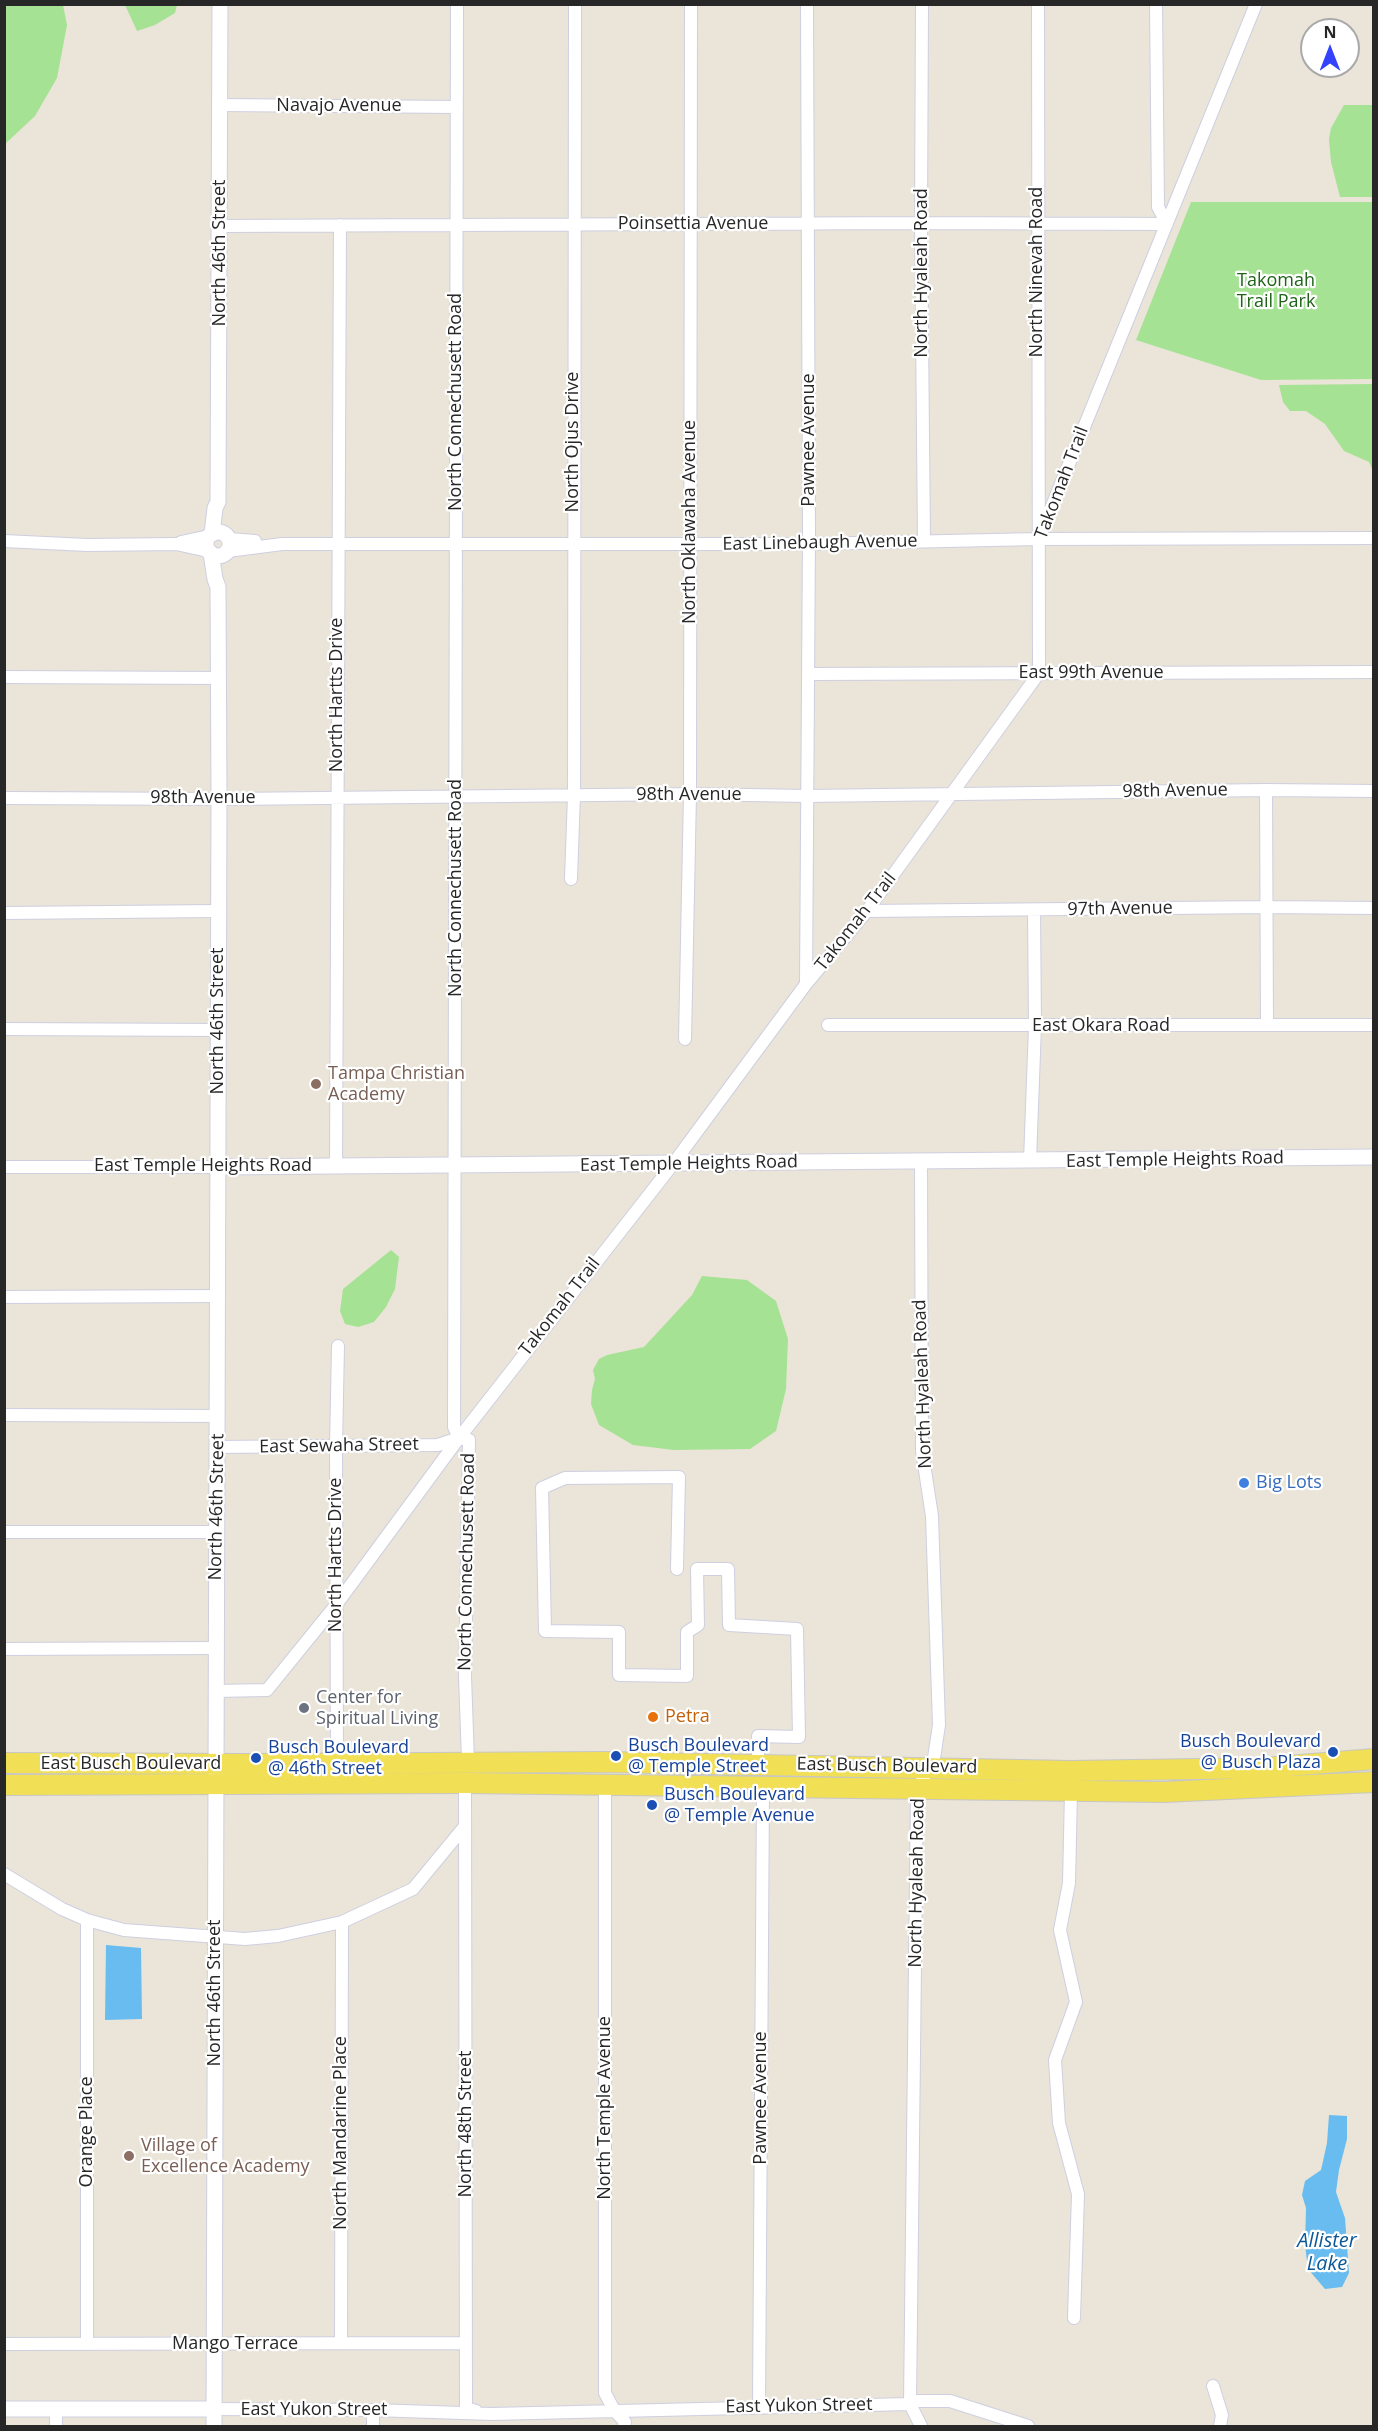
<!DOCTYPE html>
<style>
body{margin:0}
#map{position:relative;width:1378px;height:2431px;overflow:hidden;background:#eae5d8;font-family:"Open Sans",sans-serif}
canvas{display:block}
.frame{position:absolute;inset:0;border:6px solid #272727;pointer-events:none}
.north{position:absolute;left:1300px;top:18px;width:60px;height:60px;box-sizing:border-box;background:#fff;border:2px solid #a9a9a9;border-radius:50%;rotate:0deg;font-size:16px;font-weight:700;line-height:24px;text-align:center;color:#272727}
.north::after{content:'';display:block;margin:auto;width:21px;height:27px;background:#3443fb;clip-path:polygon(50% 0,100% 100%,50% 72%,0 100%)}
</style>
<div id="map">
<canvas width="1378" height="2431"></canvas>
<div class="frame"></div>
<div class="north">N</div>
</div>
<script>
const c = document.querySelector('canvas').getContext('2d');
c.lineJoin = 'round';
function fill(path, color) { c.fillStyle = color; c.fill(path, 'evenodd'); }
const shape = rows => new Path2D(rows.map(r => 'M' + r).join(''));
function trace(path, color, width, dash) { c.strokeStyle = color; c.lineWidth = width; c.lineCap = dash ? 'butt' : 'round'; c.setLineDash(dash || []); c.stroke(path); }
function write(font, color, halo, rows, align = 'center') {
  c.font = font + ' "Open Sans",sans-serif'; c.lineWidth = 4.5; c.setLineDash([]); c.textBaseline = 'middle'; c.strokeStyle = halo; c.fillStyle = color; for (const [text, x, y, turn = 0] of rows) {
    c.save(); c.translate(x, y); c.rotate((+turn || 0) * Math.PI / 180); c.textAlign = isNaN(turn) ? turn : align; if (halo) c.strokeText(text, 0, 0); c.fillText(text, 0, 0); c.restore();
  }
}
const green = shape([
 [5,4,63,5,67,25,57,78,35,116,5,144],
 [125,5,177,5,175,13,155,25,137,31],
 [1344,105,1373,105,1373,197,1340,197,1331,162,1329,139,1331,128],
 [1191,202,1373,202,1373,379,1261,380,1136,340],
 [1373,384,1373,471,1369,462,1344,451,1325,424,1306,411,1290,411,1283,402,1279,385],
 [391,1250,399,1257,395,1289,386,1307,374,1322,358,1327,345,1324,340,1311,343,1289],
 [702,1276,747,1280,776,1301,788,1339,786,1389,776,1431,750,1449,674,1450,633,1445,599,1425,591,1404,592,1390,595,1379,593,1370,599,1359,607,1355,644,1347,692,1295]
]);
const water = shape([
 [106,1945,141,1948,142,2019,105,2020],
 [1329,2115,1347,2116,1347,2139,1339,2170,1336,2192,1345,2218,1349,2273,1342,2287,1325,2289,1308,2269,1305,2245,1306,2208,1302,2195,1305,2181,1321,2170,1327,2143]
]);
const minor = shape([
 [457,4,454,1427,459,1438],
 [922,4,921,223,924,541],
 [220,105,457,107],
 [220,226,921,223,1167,224,1158,207,1156,4],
 [1041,533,1256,4],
 [229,539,255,541],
 [4,541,87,545,176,544,208,551],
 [181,542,209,536],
 [228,551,282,544,808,544,1038,539,1374,538],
 [808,674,1374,672],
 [4,677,219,678],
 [1266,790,1267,1025],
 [4,798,230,799,690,794,807,796,1266,790,1374,791],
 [571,879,574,795,575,4],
 [867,911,1268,907,1374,908],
 [4,913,218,911],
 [806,984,809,535,807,4],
 [828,1025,1374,1025],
 [4,1029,218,1030],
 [685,1039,690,794,691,4],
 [1030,1161,1035,1026,1034,910],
 [921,1162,922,1451,932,1516,939,1725,934,1758,917,1790,910,2404,921,2426],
 [336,1165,340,225],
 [4,1167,217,1167],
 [4,1297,218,1296],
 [4,1415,217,1416],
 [217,1447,438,1445,459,1438,469,1440,465,1676,468,1761],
 [4,1532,216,1532],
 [677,1569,679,1477,565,1478,542,1488,545,1631,619,1632,619,1675,687,1676,687,1632,698,1625,697,1569,728,1569,729,1625,797,1629,799,1737,758,1736,758,1763],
 [4,1649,215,1648],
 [215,1691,267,1690,336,1605,459,1438,673,1164,806,984,867,911,1039,673,1038,4],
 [337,1764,336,1447,338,1346],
 [465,1783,466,2408,476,2411],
 [605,1785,605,2393,614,2410,625,2422,624,2426],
 [1071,1792,1069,1883,1060,1930,1076,2002,1055,2060,1059,2123,1078,2194,1074,2318],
 [4,1874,62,1909,87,1920,124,1930,245,1939,278,1936,342,1922,413,1889,465,1826],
 [341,2343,342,1922],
 [4,2344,466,2343],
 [87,2344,87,1920],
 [1213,2386,1222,2415,1220,2426],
 [910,2401,950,2401,1028,2426],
 [759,2407,763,1788],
 [214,2409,373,2410,492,2414,910,2404],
 [56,2426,56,2409],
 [373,2426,373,2410]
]);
const tertiary = shape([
 '206 544a12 12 0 1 1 24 0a12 12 0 1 1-24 0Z',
 [212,534,215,508,218,502,220,4],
 [211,553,215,579,218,587,219,797,214,2426],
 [217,1167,1374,1157],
 [4,2409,214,2409]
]);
const primary = shape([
 [4,1763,243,1764,604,1762,1071,1771,1263,1768,1374,1759],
 [4,1785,465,1783,1164,1792,1374,1782]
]);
const markers = [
 [316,1084,6,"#8d6e63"],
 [1244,1483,6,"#3f7fe0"],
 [304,1708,6,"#6b7280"],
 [653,1717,6,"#e8710a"],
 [1333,1752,6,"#1a4fb4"],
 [616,1756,6,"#1a4fb4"],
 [256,1758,6,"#1a4fb4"],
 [652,1805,6,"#1a4fb4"],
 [129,2156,6,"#8d6e63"]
];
const streetNames = [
 ["Navajo Avenue",339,106],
 ["Poinsettia Avenue",693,224],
 ["North 46th Street",220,253,-90],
 ["North Ninevah Road",1037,272,-90],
 ["North Hyaleah Road",922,273,-90],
 ["North Connechusett Road",456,402,-90],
 ["Pawnee Avenue",809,440,-90],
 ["North Ojus Drive",573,442,-90],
 ["Takomah Trail",1062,483,-69],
 ["North Oklawaha Avenue",690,522,-90],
 ["East Linebaugh Avenue",820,543,-1],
 ["East 99th Avenue",1091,673],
 ["North Hartts Drive",337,695,-90],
 ["98th Avenue",1175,791,-1],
 ["98th Avenue",689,795],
 ["98th Avenue",203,798],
 ["North Connechusett Road",456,888,-90],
 ["97th Avenue",1120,909,-1],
 ["Takomah Trail",856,922,-52],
 ["North 46th Street",218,1021,-90],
 ["East Okara Road",1101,1026],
 ["East Temple Heights Road",1175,1160,-1],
 ["East Temple Heights Road",689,1164,-1],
 ["East Temple Heights Road",203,1166],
 ["Takomah Trail",560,1307,-52],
 ["North Hyaleah Road",923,1384,-92],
 ["East Sewaha Street",339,1446,-1],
 ["North 46th Street",217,1507,-89],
 ["North Hartts Drive",336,1555,-90],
 ["North Connechusett Road",467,1562,-89],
 ["East Busch Boulevard",131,1764],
 ["East Busch Boulevard",887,1766,1],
 ["North Hyaleah Road",917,1883,-89],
 ["North 46th Street",215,1993,-90],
 ["Pawnee Avenue",761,2098,-90],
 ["North Temple Avenue",605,2108,-90],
 ["North 48th Street",466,2124,-90],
 ["Orange Place",87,2132,-90],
 ["North Mandarine Place",341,2133,-90],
 ["Mango Terrace",235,2344],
 ["East Yukon Street",799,2406,-1],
 ["East Yukon Street",314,2410]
];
const parkNames = [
 ["Takomah",1276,281],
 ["Trail Park",1276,302]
];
const educationNames = [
 ["Tampa Christian",328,1074],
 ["Academy",328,1095],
 ["Village of",141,2146],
 ["Excellence Academy",141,2167]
];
const shopNames = [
 ["Big Lots",1256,1483]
];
const worshipNames = [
 ["Center for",316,1698],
 ["Spiritual Living",316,1719]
];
const foodNames = [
 ["Petra",665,1717]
];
const transitNames = [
 ["Busch Boulevard",1321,1742,"right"],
 ["@ Busch Plaza",1321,1763,"right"],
 ["Busch Boulevard",628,1746],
 ["@ Temple Street",628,1767],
 ["Busch Boulevard",268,1748],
 ["@ 46th Street",268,1769],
 ["Busch Boulevard",664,1795],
 ["@ Temple Avenue",664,1816]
];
const waterNames = [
 ["Allister",1327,2241],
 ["Lake",1327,2264]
];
fill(green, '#a5e293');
fill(water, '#69bcef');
trace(minor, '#cecfe1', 14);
trace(tertiary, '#cecfe1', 17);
trace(primary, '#c7c7c7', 22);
trace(minor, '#fff', 12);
trace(tertiary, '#fff', 15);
trace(primary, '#f1df56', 20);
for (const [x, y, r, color] of markers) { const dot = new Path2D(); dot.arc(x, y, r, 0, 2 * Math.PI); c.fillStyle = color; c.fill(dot); trace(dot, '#fff', 2); }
write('18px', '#272727', '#fff', streetNames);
write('18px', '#1f6418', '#fff', parkNames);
write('18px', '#785e54', '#fff', educationNames, 'left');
write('18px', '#366cbe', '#fff', shopNames, 'left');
write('18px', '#5b616d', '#fff', worshipNames, 'left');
write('18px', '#c56008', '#fff', foodNames, 'left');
write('18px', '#164399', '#fff', transitNames, 'left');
write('italic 20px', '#0c5897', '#fff', waterNames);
</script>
